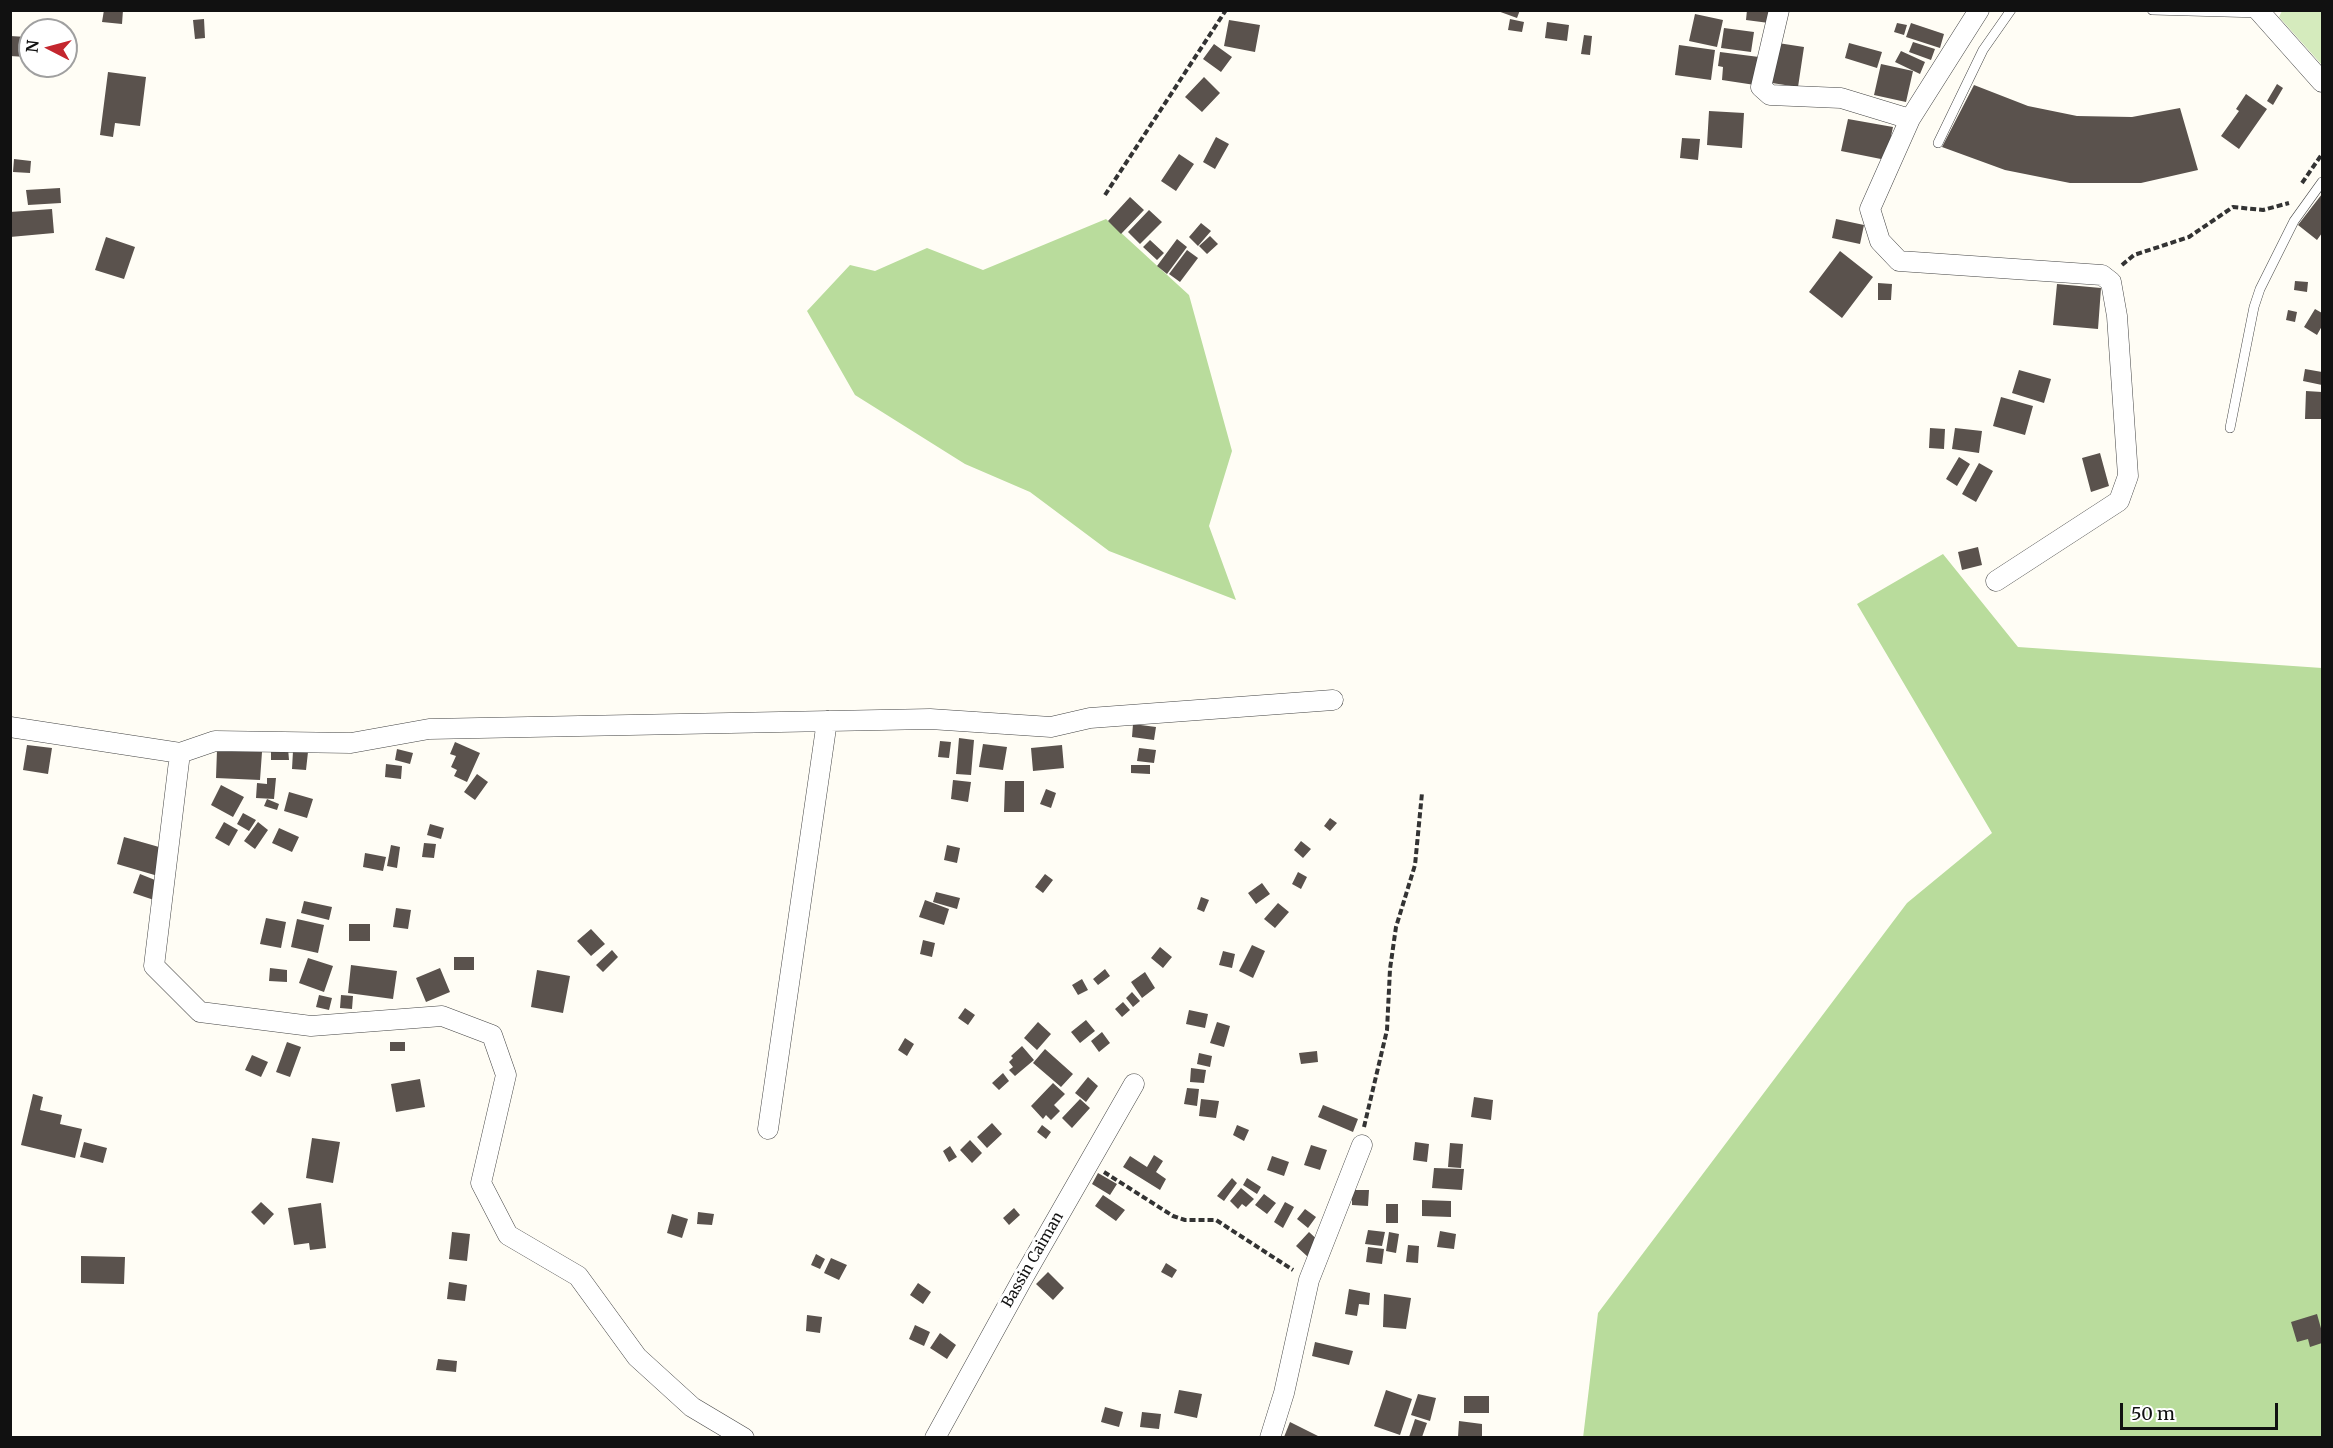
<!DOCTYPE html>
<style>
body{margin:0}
#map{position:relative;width:2333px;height:1448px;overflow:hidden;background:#fffdf5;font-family:Merriweather,serif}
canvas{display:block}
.frame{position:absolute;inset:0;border:12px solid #111;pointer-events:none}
.north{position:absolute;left:18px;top:18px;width:60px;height:60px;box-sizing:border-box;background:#fff;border:2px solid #a0a0a0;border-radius:50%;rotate:276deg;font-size:16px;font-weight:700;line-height:24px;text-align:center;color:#111}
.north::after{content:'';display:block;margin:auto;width:21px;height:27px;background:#c4262e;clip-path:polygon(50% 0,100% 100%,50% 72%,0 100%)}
.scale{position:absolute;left:2120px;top:1403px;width:158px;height:27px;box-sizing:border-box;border:3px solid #111;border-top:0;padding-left:8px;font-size:18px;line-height:21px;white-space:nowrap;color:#111;-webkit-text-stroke:4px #fff;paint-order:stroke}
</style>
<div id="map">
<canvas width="2333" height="1448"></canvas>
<div class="frame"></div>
<div class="north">N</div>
<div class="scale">50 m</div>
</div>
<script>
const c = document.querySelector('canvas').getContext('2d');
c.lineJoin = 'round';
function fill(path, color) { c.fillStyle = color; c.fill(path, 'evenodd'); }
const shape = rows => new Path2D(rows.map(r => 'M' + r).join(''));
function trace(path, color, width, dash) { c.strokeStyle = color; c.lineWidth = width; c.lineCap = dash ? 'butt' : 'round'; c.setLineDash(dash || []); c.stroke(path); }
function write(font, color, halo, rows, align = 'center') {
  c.font = font + ' Merriweather,serif'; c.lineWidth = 6; c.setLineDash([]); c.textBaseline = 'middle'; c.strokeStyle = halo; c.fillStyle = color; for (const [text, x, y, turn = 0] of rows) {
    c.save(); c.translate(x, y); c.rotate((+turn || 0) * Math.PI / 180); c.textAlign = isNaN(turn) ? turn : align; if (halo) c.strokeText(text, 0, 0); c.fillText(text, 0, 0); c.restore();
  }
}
const green = shape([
 [2282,11,2322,11,2322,65,2279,17]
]);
const forest = shape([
 [1106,219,1189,295,1232,451,1209,526,1236,600,1109,551,1030,492,965,464,855,395,807,311,850,265,875,271,927,248,983,270],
 [1943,554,2018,647,2322,668,2322,1437,1583,1438,1598,1313,1907,903,1992,833,1857,604]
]);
const building = shape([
 [104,10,123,10,122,24,102,22],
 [1495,10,1520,10,1517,18],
 [1747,10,1770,10,1769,23,1746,20],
 [1695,14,1723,20,1717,47,1689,41],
 [204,19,205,38,195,39,193,20],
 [1510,19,1524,22,1522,32,1508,30],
 [1229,20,1260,25,1255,52,1224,46],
 [1547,22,1569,25,1567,41,1545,38],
 [1897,23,1907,25,1904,35,1894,32],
 [1911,23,1944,34,1940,48,1906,37],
 [1724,28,1754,32,1751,52,1721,48],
 [1584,35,1592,36,1590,55,1581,54],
 [10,36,27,37,26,57,10,56],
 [1913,42,1935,49,1931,60,1909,52],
 [1778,43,1804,47,1798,87,1772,83],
 [1849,43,1882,52,1877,68,1845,58],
 [1214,44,1232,57,1221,72,1203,59],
 [1679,45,1715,50,1711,80,1675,75],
 [1901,51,1925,62,1920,74,1895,62],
 [1720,52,1759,57,1755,85,1722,80,1723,67,1718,66],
 [1881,64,1913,71,1906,102,1874,95],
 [108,72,146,77,140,126,115,123,113,137,100,135],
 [1204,77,1220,93,1202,112,1185,97],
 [2277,84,2283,88,2273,105,2267,101],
 [1974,85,2028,106,2077,116,2132,117,2180,108,2198,170,2141,183,2070,183,2005,170,1942,147],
 [2246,94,2267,109,2239,149,2221,136,2239,111,2236,109],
 [1709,111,1744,113,1742,148,1707,145],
 [1848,119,1893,127,1886,160,1841,151],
 [1216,137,1229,144,1215,169,1203,162],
 [1682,138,1700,139,1698,160,1680,158],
 [1179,154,1194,164,1176,191,1161,181],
 [14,159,31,161,30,173,13,172],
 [60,188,61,203,28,205,26,190],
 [2322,194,2322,233,2317,240,2298,225],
 [1130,197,1144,210,1121,234,1108,221],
 [52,209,54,233,10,237,10,212],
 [1149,210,1162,222,1140,244,1128,232],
 [1836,219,1864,225,1860,244,1832,238],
 [1201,223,1211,231,1198,246,1189,237],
 [1210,236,1218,244,1207,254,1199,246],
 [106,237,135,247,124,279,95,270],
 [1177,239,1187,247,1167,274,1157,266],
 [1150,240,1164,253,1157,260,1143,247],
 [1187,250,1198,258,1180,282,1169,274],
 [1840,251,1873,277,1842,318,1809,292],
 [2295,281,2308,282,2307,292,2294,290],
 [1878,283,1892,284,1891,300,1878,300],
 [2057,284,2101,288,2098,329,2053,325],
 [2315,309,2322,313,2322,326,2317,335,2304,327],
 [2288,310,2297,312,2295,322,2286,320],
 [2305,369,2322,372,2322,385,2303,381],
 [2019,370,2051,379,2044,403,2012,393],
 [2306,391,2322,392,2322,419,2305,419],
 [2001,397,2033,406,2025,435,1993,426],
 [1930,428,1945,429,1944,449,1929,448],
 [1955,428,1982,431,1979,453,1952,449],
 [2100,453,2109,486,2091,492,2082,458],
 [1959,457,1970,464,1957,486,1946,479],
 [1979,463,1993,471,1976,502,1962,494],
 [1978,547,1982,565,1962,570,1958,552],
 [1133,724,1156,727,1154,740,1132,737],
 [959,738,974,740,971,775,956,774],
 [940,741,951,742,949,758,938,757],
 [455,742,480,753,467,782,454,776,457,770,451,767,456,756,450,754],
 [983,744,1007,747,1003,770,979,767],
 [27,745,52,748,48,774,23,770],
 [1062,745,1064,768,1033,771,1031,748],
 [288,748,289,760,271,760,271,749],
 [1139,748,1156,750,1154,763,1137,761],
 [397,749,413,753,410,764,395,760],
 [217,750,262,752,260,780,216,778],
 [293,751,308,752,306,770,292,769],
 [386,764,402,766,401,779,385,777],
 [1131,765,1150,765,1150,774,1131,773],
 [477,774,488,782,475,800,464,792],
 [267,778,276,778,274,799,256,798,257,783,267,784],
 [953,780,971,782,968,802,951,799],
 [1005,781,1024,781,1024,812,1004,812],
 [221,785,244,797,233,817,211,805],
 [1046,789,1056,793,1051,808,1040,804],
 [289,792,313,799,307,818,284,811],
 [267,799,279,804,277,810,264,806],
 [243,813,256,820,249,831,237,824],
 [1330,818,1337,823,1330,831,1324,826],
 [224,822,238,830,229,846,215,838],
 [258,822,268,830,255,849,244,841],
 [430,824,444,828,441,839,427,835],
 [279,828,299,837,292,852,272,843],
 [124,837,166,849,158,876,117,864],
 [1301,841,1311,849,1303,858,1294,850],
 [424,843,436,844,434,858,422,857],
 [391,845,400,847,397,868,387,866],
 [947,845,960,848,957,863,944,860],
 [365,853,386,857,383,871,363,867],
 [1298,872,1307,877,1301,889,1292,884],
 [140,874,160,882,154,900,133,893],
 [1045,874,1053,880,1043,893,1035,887],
 [1262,883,1270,894,1256,904,1248,893],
 [936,892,960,898,957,909,933,902],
 [1201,897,1209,900,1204,912,1197,909],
 [925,900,949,909,944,925,919,917],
 [304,901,332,907,329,920,301,913],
 [1278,903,1289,912,1275,928,1264,919],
 [396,908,411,910,408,929,393,927],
 [266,918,286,922,281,948,260,944],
 [297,919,324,925,318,953,291,947],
 [349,924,370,924,370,941,349,941],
 [591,929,605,944,591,956,577,941],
 [923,940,935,943,932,957,920,954],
 [1252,945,1265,951,1253,978,1239,971],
 [1160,947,1172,957,1163,968,1151,958],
 [612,950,618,957,603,972,596,965],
 [1223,951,1235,954,1232,968,1219,965],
 [454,957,474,957,474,970,454,970],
 [308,958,333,966,324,992,299,983],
 [351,965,397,971,393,999,348,993],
 [270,968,287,970,287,982,269,981],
 [440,968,450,992,426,1002,416,978],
 [1105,969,1110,976,1098,985,1093,979],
 [537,970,570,976,563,1013,531,1007],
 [1145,972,1155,988,1142,998,1131,982],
 [1082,979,1088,990,1078,995,1072,985],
 [1132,992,1140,1001,1133,1007,1126,998],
 [319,995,332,998,329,1010,316,1007],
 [341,995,353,996,352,1009,340,1008],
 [1123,1002,1130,1010,1122,1017,1115,1009],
 [965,1008,975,1015,968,1025,958,1018],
 [1189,1010,1208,1014,1205,1028,1186,1024],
 [1086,1020,1095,1031,1080,1043,1071,1032],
 [1038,1022,1051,1034,1037,1050,1024,1038],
 [1217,1022,1230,1026,1224,1047,1210,1043],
 [1102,1032,1110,1043,1099,1052,1091,1041],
 [905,1038,914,1044,907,1056,898,1050],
 [287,1042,301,1047,290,1077,276,1072],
 [390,1042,405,1042,405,1051,390,1051],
 [1022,1046,1034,1060,1015,1076,1009,1070,1013,1067,1009,1062,1013,1058,1011,1056],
 [1045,1049,1073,1074,1061,1087,1033,1063],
 [1317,1051,1318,1062,1301,1064,1299,1053],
 [1199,1053,1212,1056,1210,1067,1197,1064],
 [252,1055,268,1062,261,1077,245,1070],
 [1191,1068,1206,1070,1204,1083,1190,1082],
 [1003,1073,1009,1081,999,1090,992,1083],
 [1088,1077,1098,1086,1086,1102,1075,1093],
 [420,1079,425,1107,396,1112,391,1084],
 [1053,1083,1065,1094,1054,1105,1060,1111,1051,1120,1046,1115,1043,1119,1031,1106],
 [1187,1088,1199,1089,1197,1106,1184,1104],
 [33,1094,43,1097,40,1110,62,1115,60,1124,82,1129,75,1158,21,1145],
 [1474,1097,1493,1100,1491,1120,1471,1117],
 [1080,1099,1090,1108,1072,1128,1062,1118],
 [1201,1099,1219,1101,1216,1118,1199,1116],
 [1323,1105,1358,1119,1353,1132,1318,1117],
 [992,1123,1002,1134,987,1148,977,1137],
 [1042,1125,1051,1132,1046,1139,1037,1132],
 [1237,1125,1249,1130,1244,1141,1233,1135],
 [312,1138,340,1142,333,1183,306,1178],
 [970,1140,982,1153,972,1163,960,1150],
 [84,1142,107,1148,103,1163,80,1157],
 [1415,1142,1429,1144,1427,1162,1413,1160],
 [1450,1143,1463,1144,1461,1168,1448,1167],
 [1311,1145,1327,1150,1320,1170,1304,1165],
 [950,1146,957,1157,949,1162,943,1151],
 [1154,1155,1163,1161,1156,1172,1166,1179,1160,1190,1123,1167,1130,1156,1147,1167],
 [1272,1156,1289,1162,1284,1176,1267,1170],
 [1434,1168,1464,1169,1462,1190,1432,1188],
 [1098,1173,1117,1184,1110,1195,1092,1184],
 [1232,1178,1237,1183,1224,1201,1217,1196],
 [1247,1178,1261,1187,1257,1194,1243,1185],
 [1241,1188,1254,1199,1246,1207,1242,1204,1238,1209,1230,1201],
 [1352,1190,1369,1190,1368,1206,1352,1205],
 [1264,1194,1276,1203,1267,1214,1255,1205],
 [1103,1195,1125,1210,1116,1221,1095,1206],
 [1422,1200,1451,1201,1451,1217,1422,1216],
 [261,1202,274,1214,264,1225,251,1212],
 [1285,1202,1294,1207,1283,1228,1274,1222],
 [321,1203,326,1248,310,1250,309,1243,294,1245,288,1208],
 [1386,1204,1398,1204,1398,1223,1386,1223],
 [1014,1208,1020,1215,1009,1225,1003,1218],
 [1305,1209,1316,1217,1308,1228,1297,1219],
 [698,1212,714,1214,712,1225,697,1224],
 [672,1214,688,1219,682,1238,667,1233],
 [1368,1230,1385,1232,1382,1246,1365,1244],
 [1440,1231,1456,1234,1454,1249,1437,1247],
 [452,1232,470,1234,467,1261,449,1259],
 [1309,1232,1321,1243,1308,1257,1296,1246],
 [1389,1232,1399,1234,1396,1253,1386,1251],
 [1408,1245,1419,1246,1418,1263,1406,1262],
 [1368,1247,1384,1249,1382,1264,1366,1262],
 [816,1254,825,1259,820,1269,811,1265],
 [81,1256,125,1257,124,1284,81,1283],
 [831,1258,847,1265,839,1280,824,1273],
 [1166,1263,1177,1270,1172,1278,1161,1272],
 [1048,1272,1064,1288,1053,1300,1036,1284],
 [449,1282,467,1285,465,1301,447,1299],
 [918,1283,931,1292,923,1304,910,1295],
 [1349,1289,1370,1293,1369,1305,1359,1304,1357,1316,1345,1314],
 [1384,1294,1411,1298,1406,1329,1383,1327],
 [2317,1314,2322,1332,2322,1343,2310,1347,2308,1339,2297,1342,2291,1322],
 [807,1315,822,1317,820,1333,806,1331],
 [915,1325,930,1332,924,1346,909,1339],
 [940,1333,956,1345,947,1359,930,1348],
 [1315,1342,1353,1351,1349,1365,1312,1356],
 [438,1359,457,1361,456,1372,436,1370],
 [1179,1390,1202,1394,1197,1418,1174,1413],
 [1386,1390,1412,1399,1400,1435,1374,1426],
 [1418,1394,1436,1398,1430,1421,1411,1415],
 [1464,1396,1489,1396,1489,1413,1464,1413],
 [1105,1407,1123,1412,1119,1427,1101,1422],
 [1142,1412,1161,1414,1159,1429,1140,1427],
 [1415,1419,1427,1423,1422,1437,1409,1437],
 [1459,1421,1482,1424,1482,1437,1458,1437],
 [1290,1422,1320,1437,1284,1437]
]);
const path = shape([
 [2302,183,2322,154],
 [1105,195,1226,10],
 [2122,265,2134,255,2189,237,2233,207,2263,210,2289,203],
 [1364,1127,1387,1030,1390,969,1396,927,1415,865,1422,793],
 [1104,1172,1173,1216,1185,1220,1216,1220,1293,1270]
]);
const service = shape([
 [2152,10,2260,13],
 [1938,143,1983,50,2011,10],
 [2230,428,2254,307,2260,289,2294,221,2322,182]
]);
const minor = shape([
 [1779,10,1761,87,1770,95,1841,98,1910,119],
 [1979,10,1910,119,1870,209,1880,241,1899,261,2102,275,2111,282,2117,316,2128,476,2119,501,1996,581],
 [2258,10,2322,82],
 [10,727,180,753,154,966,200,1012,311,1026,442,1016,492,1035,506,1075,481,1183,508,1235,578,1276,637,1357,692,1407,744,1438],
 [180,753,215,741,351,743,429,729,930,719,1051,727,1090,718,1333,700],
 [768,1129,827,721],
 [935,1438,1023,1278,1134,1084],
 [1270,1438,1284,1393,1309,1280,1362,1145]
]);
const streetNames = [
 ["Bassin Caiman",1033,1260,-60]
];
fill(green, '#d5ebbd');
fill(forest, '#b9dc9c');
fill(building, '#5a524d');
trace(service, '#444', 10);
trace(minor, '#444', 21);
trace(path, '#333', 4, [6, 3]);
trace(service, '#fff', 9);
trace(minor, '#fff', 20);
write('15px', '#111', '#fff', streetNames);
</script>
